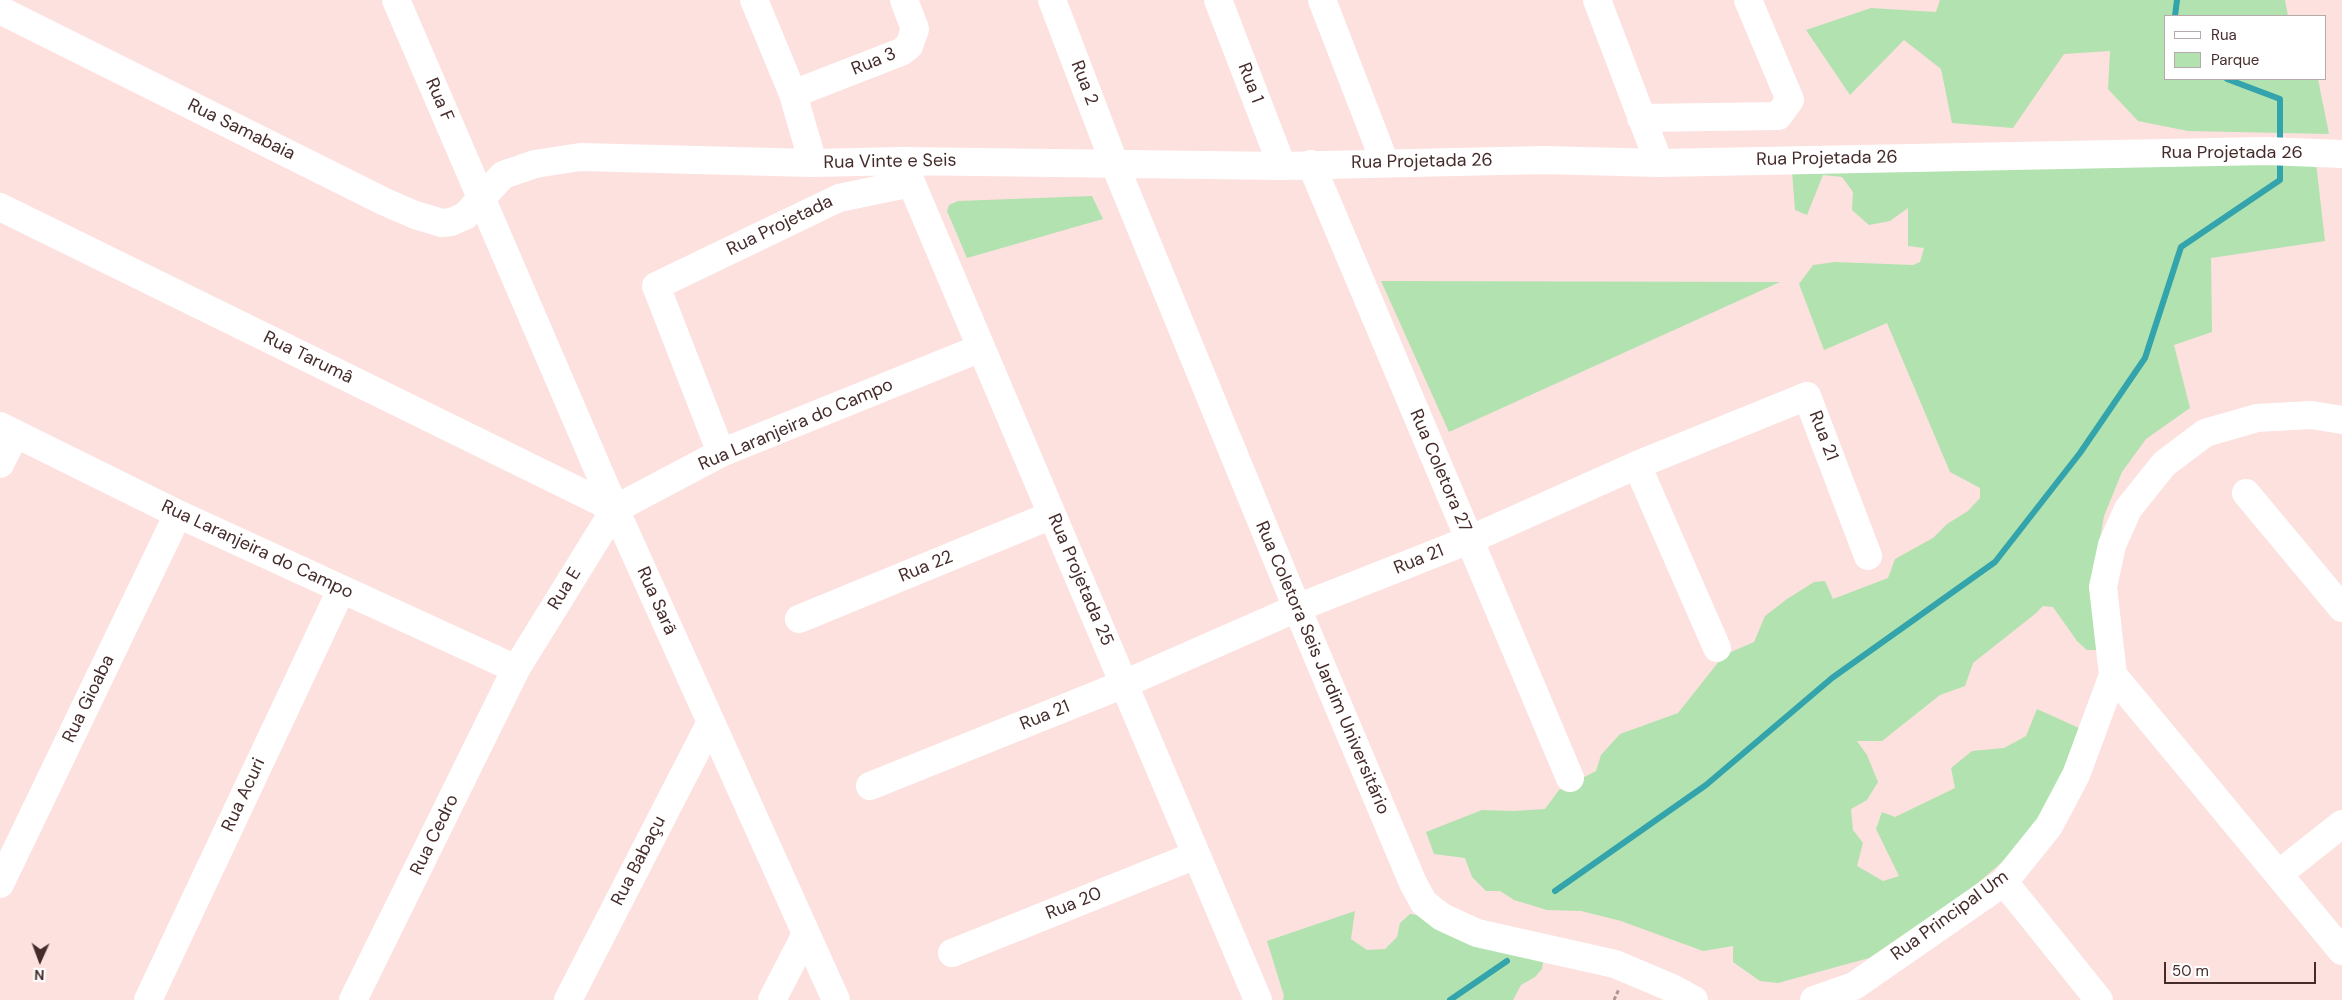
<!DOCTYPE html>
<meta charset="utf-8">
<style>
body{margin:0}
#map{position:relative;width:2342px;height:1000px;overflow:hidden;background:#fce1df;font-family:"DM Sans",sans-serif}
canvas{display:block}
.legend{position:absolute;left:2164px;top:15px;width:162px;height:65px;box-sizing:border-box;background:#fff;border:1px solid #b5abaa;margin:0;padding:6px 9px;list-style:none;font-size:15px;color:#452c2b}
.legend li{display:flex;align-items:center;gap:10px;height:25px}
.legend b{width:25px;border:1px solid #b5abaa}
.north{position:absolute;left:15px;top:935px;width:50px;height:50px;-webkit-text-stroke:4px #fff;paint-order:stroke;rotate:182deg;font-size:14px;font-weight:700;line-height:20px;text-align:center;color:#452c2b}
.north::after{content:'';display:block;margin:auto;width:18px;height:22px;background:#452c2b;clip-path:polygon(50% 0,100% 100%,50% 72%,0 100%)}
.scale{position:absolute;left:2164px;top:962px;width:152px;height:22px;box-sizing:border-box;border:2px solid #452c2b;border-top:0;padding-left:6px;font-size:15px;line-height:18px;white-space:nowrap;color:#452c2b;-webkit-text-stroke:4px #fff;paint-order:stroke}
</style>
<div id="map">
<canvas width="2342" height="1000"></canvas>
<ul class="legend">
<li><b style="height:6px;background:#fff"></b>Rua</li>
<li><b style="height:14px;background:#b2e2af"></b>Parque</li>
</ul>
<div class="north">N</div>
<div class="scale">50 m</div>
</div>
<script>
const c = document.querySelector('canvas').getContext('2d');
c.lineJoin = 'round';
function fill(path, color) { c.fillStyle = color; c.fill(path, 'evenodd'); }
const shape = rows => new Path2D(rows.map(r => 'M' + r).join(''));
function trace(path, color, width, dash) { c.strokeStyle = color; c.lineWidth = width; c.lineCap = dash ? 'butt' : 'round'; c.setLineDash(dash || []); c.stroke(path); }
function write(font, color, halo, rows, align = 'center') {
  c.font = font + ' "DM Sans",sans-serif'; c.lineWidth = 4; c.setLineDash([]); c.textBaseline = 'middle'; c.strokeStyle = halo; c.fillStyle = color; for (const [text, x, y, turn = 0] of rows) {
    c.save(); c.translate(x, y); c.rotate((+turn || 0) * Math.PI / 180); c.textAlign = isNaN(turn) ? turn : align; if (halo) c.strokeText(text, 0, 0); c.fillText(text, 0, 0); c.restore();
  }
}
const green = shape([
 [1940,0,2285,0,2288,16,2166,16,2166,79,2318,79,2329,134,2188,131,2138,121,2108,89,2110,51,2064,54,2013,128,1952,123,1941,69,1904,40,1850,95,1806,30,1871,8,1936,12],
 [2315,154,2325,241,2211,258,2212,332,2174,345,2190,408,2146,439,2122,472,2104,516,2098,550,2100,650,2087,650,2077,641,2053,607,2043,606,2035,614,1973,663,1965,686,1940,695,1882,741,1857,741,1867,755,1878,782,1867,800,1851,809,1853,830,1863,843,1857,866,1883,881,1899,876,1876,829,1882,812,1895,817,1955,788,1951,768,1972,751,2004,748,2026,736,2037,709,2079,728,2077,748,2029,839,1966,893,1869,958,1778,983,1760,981,1733,962,1733,946,1703,951,1621,921,1581,911,1547,910,1514,900,1500,891,1486,891,1472,877,1465,858,1434,854,1426,832,1482,810,1513,811,1545,809,1559,790,1596,771,1601,755,1620,734,1678,713,1724,655,1754,642,1765,616,1787,599,1814,582,1825,581,1833,599,1888,578,1895,559,1933,538,1947,524,1968,511,1980,498,1980,488,1950,472,1887,323,1824,350,1799,284,1813,265,1835,262,1913,265,1920,262,1924,248,1908,246,1908,208,1890,221,1869,225,1852,210,1853,192,1842,177,1823,175,1807,215,1795,210,1792,171],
 [1092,196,1103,219,967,258,947,211,949,205,958,201],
 [1381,281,1780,282,1449,432],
 [1355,911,1351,939,1367,950,1385,949,1397,937,1400,923,1410,914,1426,916,1544,957,1542,969,1535,977,1521,985,1513,1000,1283,1000,1284,996,1267,941]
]);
const stream = shape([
 [2175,16,2177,0],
 [2227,79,2280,99,2280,146],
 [1555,891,1706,785,1832,678,1995,562,2080,453,2145,358,2181,247,2280,180,2280,158],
 [1450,1000,1507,961]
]);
const path = shape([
 [1614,1000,1619,989]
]);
const minor = shape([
 [396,0,615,509,836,1000],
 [754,0,793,94,813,163],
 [1052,0,1115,165,1297,608,1413,883,1424,903,1442,917,1477,933,1615,964,1674,989,1694,1000],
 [1218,0,1282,166],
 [1322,0,1385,163],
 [1597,0,1659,163],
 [0,10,385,202,415,215,442,223,451,222,465,216,503,175,535,164,580,157,813,163,902,161,1282,166,1544,160,1659,163,2267,151,2342,154],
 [793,94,901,52,909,46,915,29,904,0],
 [1641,118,1778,116,1790,100,1748,0],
 [902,161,1258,1000],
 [1311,164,1570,778],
 [0,207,615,509],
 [0,426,178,514,516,669],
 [721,453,656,286,839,198,911,183],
 [0,464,15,434],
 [1637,465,1717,648],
 [2246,493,2342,608],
 [615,509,721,453,981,348],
 [799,619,1052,515],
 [2113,675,2342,951],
 [870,786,1124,684,1297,608,1469,540,1637,465,1807,396,1868,556],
 [2280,873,2342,824],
 [2004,882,2099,1000],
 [0,884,178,514],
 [952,953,1196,855],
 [148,1000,341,590],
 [353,1000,516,669,615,509],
 [568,1000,711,722],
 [772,1000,806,934],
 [1814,1000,1854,986,2004,882,2049,826,2076,775,2113,675,2103,587,2112,545,2128,509,2164,464,2205,433,2257,418,2311,415,2342,420]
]);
const streetNames = [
 ["Rua 3",874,62,-22],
 ["Rua 2",1084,83,69],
 ["Rua 1",1250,83,69],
 ["Rua F",439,100,67],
 ["Rua Samabaia",241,130,26],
 ["Rua Projetada 26",2232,153],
 ["Rua Projetada 26",1827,159,-1],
 ["Rua Vinte e Seis",890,162,-1],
 ["Rua Projetada 26",1422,162,-1],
 ["Rua Projetada",780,226,-26],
 ["Rua Tarumâ",308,358,26],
 ["Rua Laranjeira do Campo",796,425,-23],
 ["Rua 21",1823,436,69],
 ["Rua Coletora 27",1440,471,67],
 ["Rua Laranjeira do Campo",257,550,25],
 ["Rua 21",1419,560,-22],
 ["Rua 22",926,567,-22],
 ["Rua Projetada 25",1080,580,67],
 ["Rua E",565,589,-58],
 ["Rua Sarã",656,601,66],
 ["Rua Coletora Seis Jardim Universitário",1322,668,67],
 ["Rua Gioaba",89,699,-64],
 ["Rua 21",1045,716,-22],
 ["Rua Acuri",244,795,-65],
 ["Rua Cedro",435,835,-64],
 ["Rua Babaçu",639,861,-63],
 ["Rua 20",1074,904,-22],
 ["Rua Principal Um",1950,916,-36]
];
fill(green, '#b2e2af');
trace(stream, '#33a3ac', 6);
trace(path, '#b09594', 3, [4, 2.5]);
trace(minor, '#fff', 28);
write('18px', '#452c2b', '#fff', streetNames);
</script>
